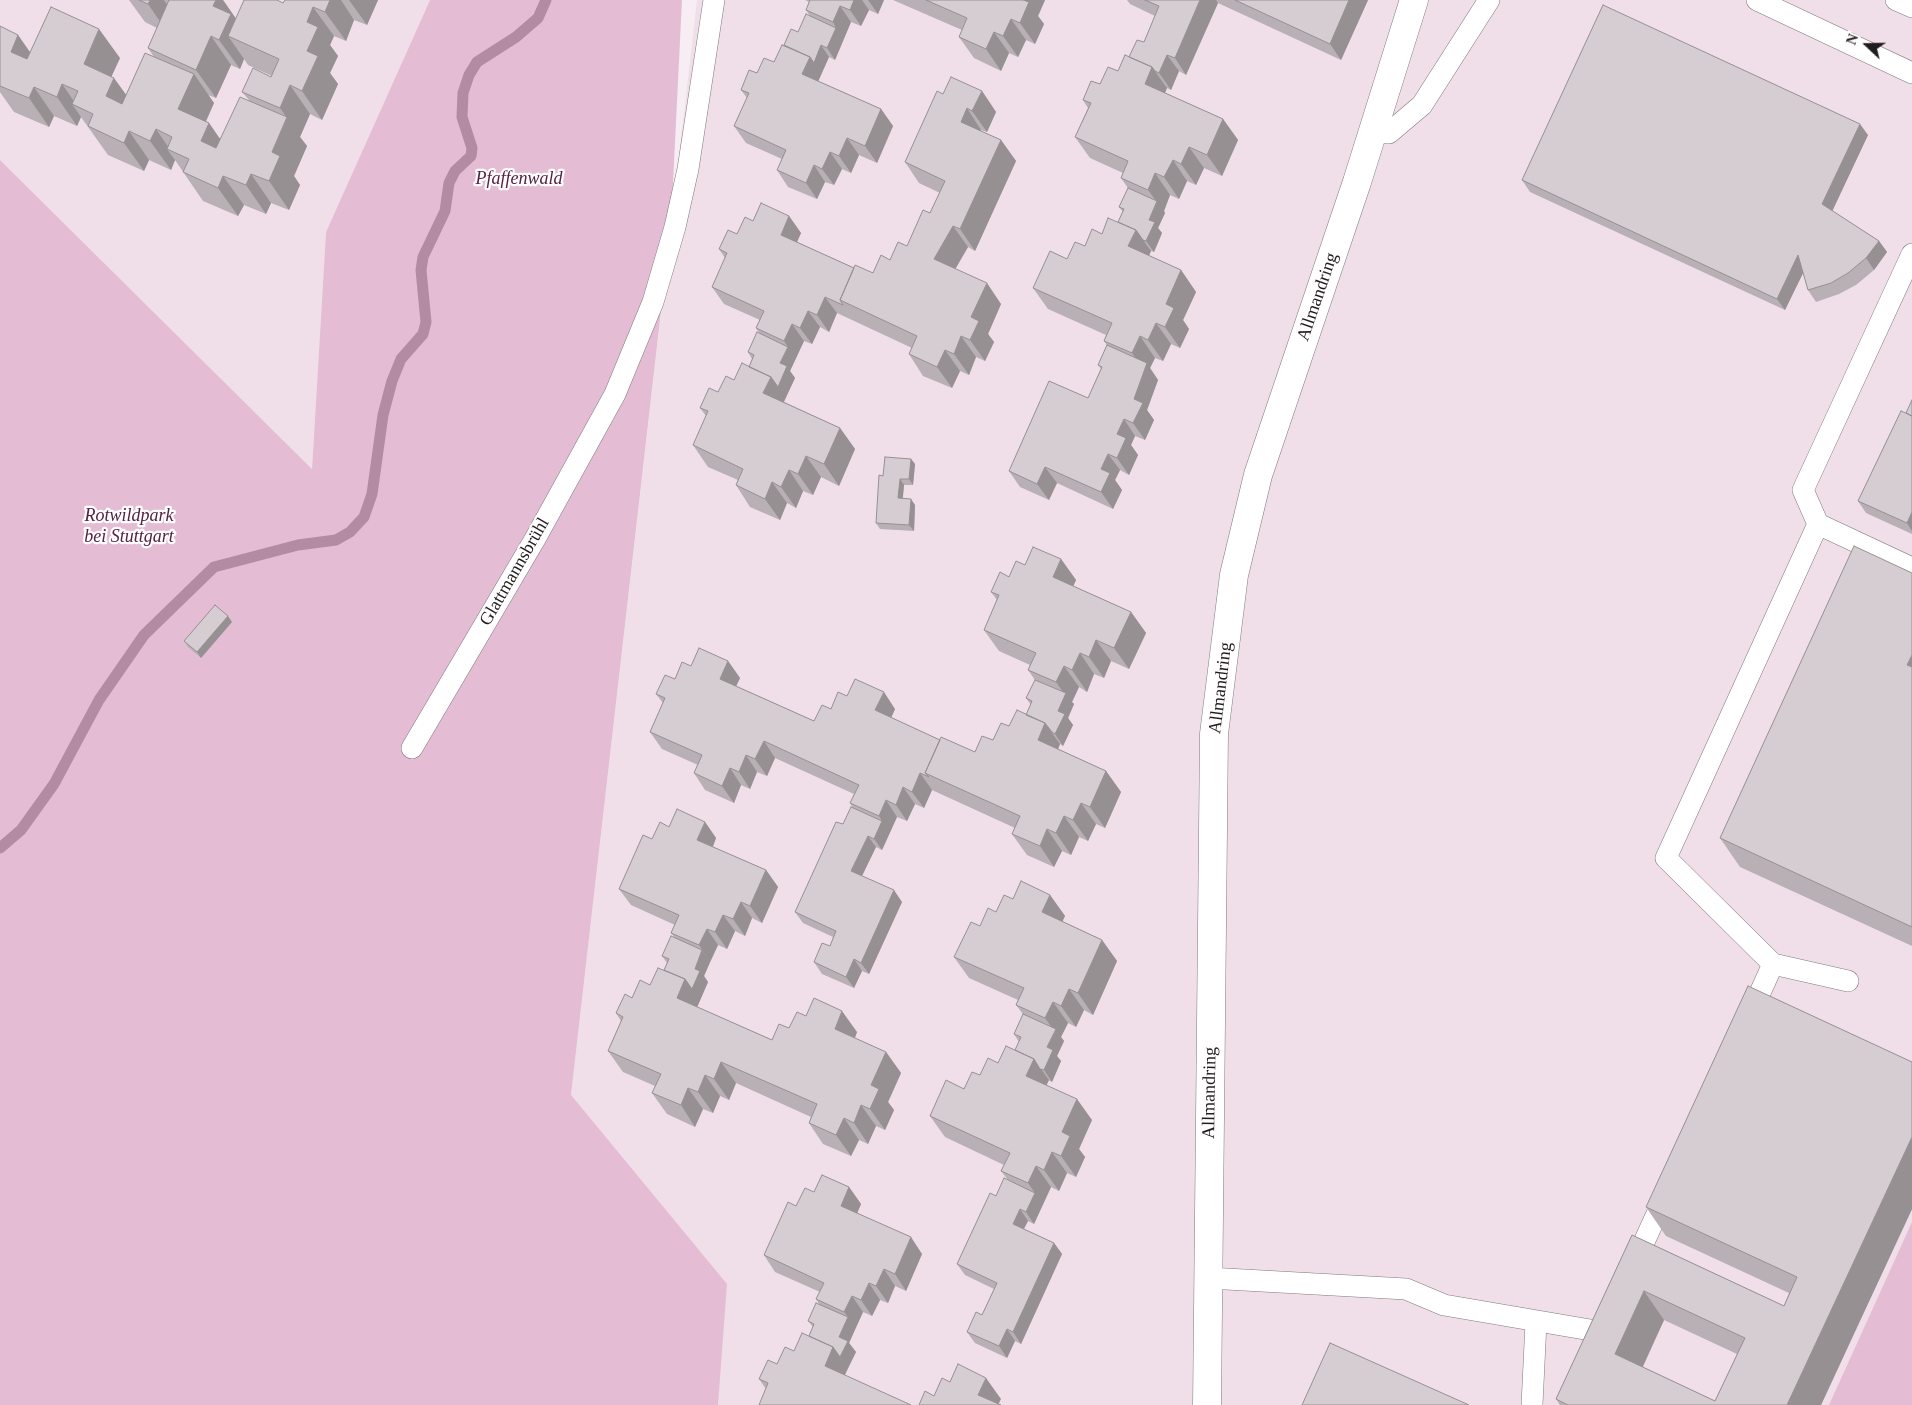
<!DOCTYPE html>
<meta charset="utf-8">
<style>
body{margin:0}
#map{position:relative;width:1912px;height:1405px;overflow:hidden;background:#f7eef3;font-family:Georgia,serif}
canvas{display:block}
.north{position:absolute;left:1842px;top:20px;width:50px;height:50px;-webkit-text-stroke:4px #fffdfe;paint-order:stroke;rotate:291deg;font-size:14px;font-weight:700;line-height:20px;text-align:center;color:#201d1f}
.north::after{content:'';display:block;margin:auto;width:18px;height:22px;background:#201d1f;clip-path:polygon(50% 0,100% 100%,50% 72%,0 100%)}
</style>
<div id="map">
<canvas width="1912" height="1405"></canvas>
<div class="north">N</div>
</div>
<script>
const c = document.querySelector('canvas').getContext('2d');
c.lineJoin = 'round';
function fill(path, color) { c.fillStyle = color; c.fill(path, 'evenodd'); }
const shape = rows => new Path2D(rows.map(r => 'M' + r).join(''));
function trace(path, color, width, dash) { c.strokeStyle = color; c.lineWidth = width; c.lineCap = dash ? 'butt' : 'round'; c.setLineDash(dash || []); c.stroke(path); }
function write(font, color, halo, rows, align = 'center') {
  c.font = font + ' Georgia,serif'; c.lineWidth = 4.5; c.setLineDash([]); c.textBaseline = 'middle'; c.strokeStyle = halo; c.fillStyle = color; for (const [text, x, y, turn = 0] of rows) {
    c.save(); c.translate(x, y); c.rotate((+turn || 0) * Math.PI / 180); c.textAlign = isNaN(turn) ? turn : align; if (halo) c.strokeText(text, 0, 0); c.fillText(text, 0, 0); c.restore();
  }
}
const built = shape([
 [0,0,430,0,326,232,312,469,0,160],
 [697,0,1912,0,1912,1405,708,1405,571,1095]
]);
const green = shape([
 [430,0,682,0,671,224,571,1095,727,1284,718,1405,0,1405,0,160,312,469,326,232],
 [1912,1222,1912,1405,1829,1405]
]);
const stream = shape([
 [0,848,21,830,54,784,99,700,144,635,214,567,298,545,336,540,350,532,364,517,372,494,383,415,392,381,401,359,423,334,426,322,421,270,423,257,445,211,449,183,455,171,471,156,472,148,462,117,463,93,469,75,477,62,516,37,538,18,546,0]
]);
const service = shape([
 [1757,0,1912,73],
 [1896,0,1912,7],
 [1373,132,1389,133,1422,105,1489,0],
 [1818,524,1912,568],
 [412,748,535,539,615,394,653,302,675,227,688,169,714,0],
 [1773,964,1848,981],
 [1749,1017,1773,964,1666,858,1818,524,1803,490,1912,254],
 [1633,1266,1666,1194],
 [1208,1278,1406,1289,1444,1305,1602,1332,1608,1318],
 [1532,1405,1536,1322]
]);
const minor = shape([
 [1207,1405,1214,734,1234,575,1258,475,1357,182,1414,0]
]);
const wall = shape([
 [129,0,223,0,236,19,283,3,285,0,378,0,367,25,354,20,346,41,334,36,330,45,338,56,330,73,338,84,322,120,310,114,300,137,307,146,294,176,300,185,289,210,271,203,266,214,244,205,238,216,203,201,175,160,171,170,149,160,144,171,108,155,81,117,77,126,54,116,49,127,14,112,0,92,0,26,18,35,30,52,120,58,111,76,126,95,154,57,148,48,157,28,145,22],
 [244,59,248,65,272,76,242,92,249,100,220,139,209,123,206,122,214,103,208,95,216,98,231,65,240,69],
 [805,0,884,0,878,14,869,10,861,26,851,22,835,60,829,57,818,81,881,109,893,126,877,163,859,155,851,173,842,169,834,185,825,182,817,199,788,187,777,170,782,159,746,143,734,126,747,98,741,90,757,73,774,62,784,45,798,32,810,16,806,10,809,2],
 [893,0,1045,0,1038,16,1044,24,1035,44,1026,40,1018,57,1009,53,1001,71,974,58,959,37,962,30],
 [1127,0,1368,0,1341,60,1218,3,1186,75,1179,71,1171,90,1167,88,1165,93,1223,119,1238,140,1222,176,1204,168,1196,185,1187,181,1179,199,1170,195,1164,211,1165,213,1158,228,1162,233,1154,252,1151,251,1149,256,1181,270,1196,292,1183,320,1189,329,1180,348,1171,344,1163,361,1155,358,1150,368,1158,380,1147,410,1154,420,1145,440,1135,436,1131,445,1138,455,1129,475,1120,470,1115,480,1122,490,1113,509,1057,483,1049,500,1020,487,1009,471,1088,398,1101,369,1098,365,1107,345,1104,341,1106,335,1048,309,1033,288,1067,259,1118,222,1123,212,1119,207,1128,188,1121,178,1123,173,1090,158,1075,137,1088,108,1083,100,1100,84,1118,71,1129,57,1144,42,1155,16,1130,4],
 [982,91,996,112,987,132,981,130,981,131,1001,140,1016,161,975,251,968,247,955,269,1001,304,988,334,994,342,985,361,976,357,969,375,960,371,952,388,923,376,909,354,912,348,837,313,829,332,820,327,812,344,804,341,790,371,795,378,784,402,840,428,855,449,839,486,821,477,813,495,803,491,796,508,787,503,780,520,750,507,736,485,738,480,708,467,693,445,706,416,700,408,749,367,752,359,748,352,760,334,756,328,760,320,724,304,712,287,725,258,719,249,753,221,789,216,801,233,797,242,854,268,873,273,907,246,930,213,940,193,919,183,905,162,943,94],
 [1868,135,1832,211,1879,241,1887,252,1874,270,1856,285,1839,294,1816,302,1808,290,1803,273,1785,310,1530,192,1522,180],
 [1912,400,1912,534,1866,513,1858,501,1906,413],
 [911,459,915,464,913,485,904,485,903,498,915,505,914,531,880,529,876,523,883,476],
 [1061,559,1076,580,1073,586,1131,612,1146,633,1129,669,1111,661,1104,678,1094,674,1087,692,1079,687,1072,702,1074,704,1068,718,1073,725,1063,746,1060,744,1058,749,1106,771,1121,792,1105,828,1096,824,1088,841,1079,837,1071,855,1062,851,1054,867,1027,855,1012,834,1015,828,932,790,924,808,915,804,907,821,897,817,882,850,876,847,862,876,902,902,869,974,862,971,854,988,822,974,814,962,830,946,833,937,803,923,795,912,843,824,853,808,850,803,854,794,775,758,767,776,757,772,750,789,741,785,734,803,705,790,694,773,698,765,662,749,650,732,663,703,656,694,691,666,728,661,740,678,736,686,814,721,847,696,895,709,891,718,940,740,975,752,993,740,1009,726,1026,715,1031,705,1026,698,1035,680,1028,670,1030,665,999,651,984,630,997,600,991,592,1009,577,1025,565],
 [1912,573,1912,946,1740,867,1720,838],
 [232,622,201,658,188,647,184,641],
 [705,822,716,838,713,847,766,870,778,887,762,923,752,918,745,936,735,931,727,949,718,945,704,976,708,982,697,1007,772,1040,806,1016,857,1032,855,1038,886,1052,901,1073,888,1102,894,1110,885,1130,876,1126,868,1144,859,1140,851,1156,823,1144,809,1123,811,1117,736,1083,729,1100,720,1096,713,1113,703,1109,695,1127,667,1114,652,1093,655,1086,623,1072,608,1051,621,1021,616,1013,632,998,650,985,664,970,667,963,662,956,675,938,671,933,675,925,631,905,619,889,652,839,669,827],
 [1050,895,1065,916,1062,921,1102,940,1117,961,1093,1015,1084,1010,1076,1027,1068,1023,1061,1037,1064,1041,1057,1056,1061,1061,1052,1082,1048,1080,1046,1085,1092,1120,1079,1149,1085,1157,1076,1177,1067,1173,1059,1191,1051,1187,1034,1224,1028,1221,1024,1229,1054,1243,1062,1254,1021,1344,1015,1341,1007,1358,975,1343,967,1332,982,1315,994,1289,965,1275,957,1264,996,1196,1008,1180,1001,1171,1004,1165,945,1137,930,1116,980,1075,1015,1050,1019,1042,1014,1034,1023,1014,1016,1005,1018,1000,969,978,954,957,980,926,1013,899],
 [1912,1062,1912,1209,1821,1405,1560,1405,1556,1399,1632,1235,1784,1306,1789,1293,1666,1236,1646,1207],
 [1664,1320,1737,1354,1715,1401,1643,1367],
 [849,1187,861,1204,857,1213,922,1254,906,1291,895,1286,888,1303,880,1300,872,1316,863,1312,849,1343,856,1352,845,1375,766,1389,759,1379,794,1351,809,1336,813,1327,808,1321,819,1304,816,1299,820,1292,775,1272,764,1255,796,1206,814,1192]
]);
const shadedWall = shape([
 [150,0,164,0,175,17,168,33,148,4],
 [208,0,223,0,239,23,228,36,244,59,240,69,219,40],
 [330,0,341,0,354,20,346,41,325,12],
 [349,0,378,0,367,25],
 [854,0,862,0,869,10,861,26,850,10],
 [868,0,884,0,878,14],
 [1022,0,1045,0,1038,16,1044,24,1035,44,1020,23],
 [1200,0,1216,0,1218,3,1186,75,1175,58],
 [1349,0,1368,0,1341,60,1330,44],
 [840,6,851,22,835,60,827,48,836,28,833,22],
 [313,7,334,36,330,45,338,56,330,73,338,84,322,120,302,91,307,51,307,22],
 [1011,19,1026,40,1018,57,1003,36],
 [99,29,120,58,104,93,84,64],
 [994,32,1009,53,1001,71,986,49],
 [18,35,38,64,11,52],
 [211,36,231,65,216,98,196,70],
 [821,45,829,57,814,91,802,74,810,57],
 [1167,55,1179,71,1171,90,1159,73],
 [1152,67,1167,88,1160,105,1145,84],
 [194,74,214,103,198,138,178,109],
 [114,78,135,107,126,125,106,96],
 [62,84,78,107,72,104,81,117,77,126,57,97],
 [290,85,310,114,300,137,307,146,294,176,300,185,289,210,269,181,272,152,287,118,280,108],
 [34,87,54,116,49,127,29,98],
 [982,91,996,112,987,132,972,111],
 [967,108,981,130,976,143,961,122],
 [881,109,893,126,877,163,865,146],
 [1223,119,1238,140,1222,176,1207,155],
 [209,123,229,152,222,170,201,141],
 [1860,124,1868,135,1830,216,1822,204],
 [156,129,171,151,167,149,175,160,171,170,150,141],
 [129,131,149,160,144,171,124,143],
 [847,138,859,155,851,173,839,156],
 [1001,140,1016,161,975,251,960,229],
 [1189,147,1204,168,1196,185,1181,164],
 [830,152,842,169,834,185,822,169],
 [1173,160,1187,181,1179,199,1164,177],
 [814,165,825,182,817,199,806,183],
 [1155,173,1170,195,1164,211,1165,213,1158,228,1162,233,1154,252,1146,241,1149,220,1157,202,1148,190],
 [251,174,271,203,266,214,246,185],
 [223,176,244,205,238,216,218,188],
 [789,216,801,233,793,251,781,235],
 [953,226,968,247,949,280,934,259],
 [1136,230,1151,251,1143,268,1128,246],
 [1879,241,1887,252,1874,270,1866,258],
 [1798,255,1806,267,1785,310,1777,299],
 [1181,270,1196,292,1183,320,1189,329,1180,348,1165,327,1166,304],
 [987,283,1001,304,988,334,994,342,985,361,970,340,971,317],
 [825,297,837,313,829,332,817,315],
 [808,311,820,327,812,344,800,328],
 [1156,323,1171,344,1163,361,1148,340],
 [792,324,804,341,790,371,795,378,778,414,763,393,771,377,780,363,788,347,784,341],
 [961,336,976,357,969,375,954,354],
 [1140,336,1155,358,1150,368,1158,380,1147,410,1154,420,1145,440,1133,423,1134,399,1144,370,1132,353],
 [945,350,960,371,952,388,937,367],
 [1124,419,1135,436,1131,445,1138,455,1129,475,1117,458,1117,434],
 [840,428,855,449,839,486,824,464],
 [1108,454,1120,470,1115,480,1122,490,1113,509,1101,492,1101,469],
 [806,456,821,477,813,495,798,474],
 [911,459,915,464,913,485,909,479],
 [1045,467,1057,483,1049,500,1037,484],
 [789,470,803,491,796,508,781,487],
 [900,479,904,485,902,504,898,498],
 [772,482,787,503,780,520,765,499],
 [911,499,915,505,914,531,909,525],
 [1912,512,1912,531,1907,523],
 [1061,559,1076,580,1068,598,1053,577],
 [1131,612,1146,633,1129,669,1114,648],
 [228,616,232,622,201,658,197,652],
 [1096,640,1111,661,1104,678,1089,657],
 [1080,653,1094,674,1087,692,1072,670],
 [1912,655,1912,672,1907,665],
 [728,661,740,678,732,695,720,679],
 [1064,666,1079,687,1072,702,1074,704,1068,718,1073,725,1063,746,1055,734,1058,711,1065,695,1056,682],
 [884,692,895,709,887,727,875,710],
 [1045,723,1060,744,1053,761,1038,740],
 [764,741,775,758,767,776,755,759],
 [746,755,757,772,750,789,739,772],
 [730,768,741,785,734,803,722,786],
 [1106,771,1121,792,1105,828,1090,807],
 [920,773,932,790,924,808,912,792],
 [903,787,915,804,907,821,896,805],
 [886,800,897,817,882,850,874,839,882,821,879,816],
 [1081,803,1096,824,1088,841,1073,820],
 [1064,816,1079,837,1071,855,1056,833],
 [705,822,716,838,709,856,697,840],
 [1047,829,1062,851,1054,867,1040,846],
 [868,836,876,847,859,882,851,871],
 [766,870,778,887,762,923,750,906],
 [894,890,902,902,869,974,861,963],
 [1050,895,1065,916,1057,933,1042,912],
 [741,902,752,918,745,936,733,919],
 [723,915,735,931,727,949,715,932],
 [707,929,718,945,710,962,699,945],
 [1102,940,1117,961,1093,1015,1078,993],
 [702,950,710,962,704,976,708,982,692,1019,677,998,685,979,695,969],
 [854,959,862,971,854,988,846,977],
 [1069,989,1084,1010,1076,1027,1061,1006],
 [1053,1002,1068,1023,1061,1037,1064,1041,1057,1056,1061,1061,1052,1082,1044,1070,1047,1047,1055,1032,1045,1018],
 [842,1011,857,1032,850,1050,835,1029],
 [886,1052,901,1073,888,1102,894,1110,885,1130,870,1109,871,1085],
 [1034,1059,1049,1080,1041,1097,1026,1076],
 [721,1062,736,1083,729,1100,714,1079],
 [705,1075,720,1096,713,1113,698,1092],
 [688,1088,703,1109,695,1127,681,1105],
 [1077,1099,1092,1120,1079,1149,1085,1157,1076,1177,1061,1156,1062,1132],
 [861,1105,876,1126,868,1144,854,1123],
 [844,1118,859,1140,851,1156,836,1135],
 [1912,1137,1912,1209,1858,1325,1821,1405,1787,1405],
 [1052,1152,1067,1173,1059,1191,1044,1170],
 [1036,1166,1051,1187,1034,1224,1026,1212,1035,1193,1028,1183],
 [849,1187,861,1204,853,1223,841,1206],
 [1020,1209,1028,1221,1020,1236,1013,1224],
 [911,1237,922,1254,906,1291,895,1274],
 [1054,1243,1062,1254,1021,1344,1013,1332],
 [884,1269,895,1286,888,1303,876,1286],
 [869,1283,880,1300,872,1316,861,1300],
 [1644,1291,1664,1320,1635,1383,1615,1354],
 [852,1296,863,1312,849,1343,856,1352,848,1368,840,1357,839,1337,848,1317,844,1312],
 [1007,1329,1015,1341,1007,1358,999,1346],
 [833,1347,848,1368,839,1387,825,1366],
 [986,1378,1001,1399,998,1405,978,1395]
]);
const building = shape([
 [139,0,150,0,148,4,139,0],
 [169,0,216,0,213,6,231,14,219,40,211,36,196,70,148,48,169,0],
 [244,0,277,0,283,3,285,0,330,0,325,12,313,7,307,22,318,27,307,51,318,56,302,91,290,85,280,108,242,92,253,68,271,77,279,59,228,36,244,0],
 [810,0,854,0,850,10,840,6,833,22,806,10,810,0],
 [926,0,1023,0,1029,2,1020,23,1011,19,1003,36,994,32,986,49,959,37,967,18,926,0],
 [1145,0,1200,0,1175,58,1167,55,1159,73,1155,71,1152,67,1129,57,1137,40,1144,42,1159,6,1145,0],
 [1235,0,1349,0,1330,44,1235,0],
 [1603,5,1860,124,1822,204,1879,241,1866,258,1848,273,1831,283,1808,290,1798,255,1777,299,1522,180,1603,5],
 [51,7,99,29,84,64,114,78,106,96,122,104,145,53,194,74,178,109,209,123,201,141,216,148,240,97,287,117,272,152,280,156,269,181,251,174,246,185,223,176,218,188,183,172,189,159,167,149,172,137,156,129,150,141,129,131,124,143,88,126,93,114,72,104,78,91,62,84,57,97,34,87,29,98,0,86,0,26,18,35,11,52,27,59,51,7],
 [806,14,836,28,827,48,821,45,814,63,810,57,784,45,791,29,798,32,806,14],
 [782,45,810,57,802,74,881,109,865,146,847,138,839,156,830,152,822,169,814,165,806,183,777,170,786,150,734,126,749,93,741,90,749,70,757,73,764,58,774,62,782,45],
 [1125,55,1152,67,1145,84,1223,119,1207,155,1189,147,1181,164,1173,160,1164,177,1155,173,1148,190,1121,178,1128,161,1075,137,1091,103,1083,100,1091,81,1100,84,1108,67,1118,71,1125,55],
 [951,77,982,91,972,111,967,108,961,122,1001,140,960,229,953,226,934,259,987,283,971,317,979,321,970,340,961,336,954,354,945,350,937,367,909,354,917,336,840,300,855,265,873,273,881,255,890,260,898,242,907,246,923,210,930,213,945,181,905,162,937,91,943,94,951,77],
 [1128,188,1157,201,1149,220,1155,222,1146,241,1143,240,1136,230,1118,222,1124,209,1119,207,1128,188],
 [761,203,789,216,781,235,854,268,840,300,843,305,825,297,817,315,808,311,800,328,792,324,784,341,756,328,764,311,712,287,727,253,719,249,728,230,737,234,745,217,753,221,761,203],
 [1108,218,1136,230,1128,246,1181,270,1166,304,1174,308,1165,327,1156,323,1148,340,1140,336,1132,353,1104,341,1112,323,1033,288,1050,251,1067,259,1075,242,1085,246,1092,229,1102,234,1108,218],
 [757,332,788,347,780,363,787,366,778,387,771,377,749,367,754,355,748,352,757,332],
 [1107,345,1147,363,1134,399,1143,403,1133,423,1124,419,1117,434,1126,438,1117,458,1108,454,1101,469,1110,473,1101,492,1045,467,1037,484,1009,471,1049,381,1088,398,1102,367,1098,365,1107,345],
 [742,363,771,377,763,393,840,428,824,464,806,456,798,474,789,470,781,487,772,482,765,499,736,485,743,469,693,445,708,411,700,408,709,388,718,392,726,376,734,380,742,363],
 [1912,400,1912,416,1906,413,1912,400],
 [1901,411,1912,416,1912,512,1907,523,1858,501,1901,411],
 [885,457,911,459,909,479,900,479,898,498,911,499,909,525,876,523,879,475,883,476,885,457],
 [1854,546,1912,573,1912,655,1907,665,1912,667,1912,927,1720,838,1854,546],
 [1033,547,1061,559,1053,577,1131,612,1114,648,1096,640,1089,657,1080,653,1072,670,1064,666,1056,682,1028,670,1036,653,984,630,999,595,991,592,1000,572,1009,577,1016,561,1025,565,1033,547],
 [215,605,228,616,197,652,184,641,215,605],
 [699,648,728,661,720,679,814,721,822,705,831,709,838,692,847,696,855,679,884,692,875,710,940,740,925,773,929,777,920,773,912,792,903,787,896,805,886,800,879,816,850,803,859,785,764,741,755,759,746,755,739,772,730,768,722,786,694,773,702,755,650,732,665,698,656,694,665,675,675,679,682,662,691,666,699,648],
 [1035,680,1066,693,1058,711,1065,714,1055,734,1052,732,1045,723,1026,715,1032,701,1026,698,1035,680],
 [1017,710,1045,723,1038,740,1106,771,1090,807,1081,803,1073,820,1064,816,1056,833,1047,829,1040,846,1012,834,1020,816,925,773,941,737,975,752,982,736,993,740,1001,723,1009,726,1017,710],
 [851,807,882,821,874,839,868,836,851,871,894,890,861,963,854,959,846,977,814,962,822,943,830,946,836,931,795,912,836,822,843,824,851,807],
 [677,809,705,822,697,840,766,870,750,906,741,902,733,919,723,915,715,932,707,929,699,945,671,933,679,915,619,889,643,835,652,839,660,822,669,827,677,809],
 [1021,881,1050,895,1042,912,1102,940,1078,993,1069,989,1061,1006,1053,1002,1045,1018,1016,1005,1024,988,954,957,971,922,980,926,988,908,996,912,1004,895,1013,899,1021,881],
 [671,936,702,950,695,969,700,971,692,989,685,979,664,970,669,959,662,956,671,936],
 [658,968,685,979,677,998,772,1040,779,1024,789,1028,797,1012,806,1016,814,998,842,1011,835,1029,886,1052,871,1085,879,1089,870,1109,861,1105,854,1123,844,1118,836,1135,809,1123,817,1104,721,1062,714,1079,705,1075,698,1092,688,1088,681,1105,652,1093,661,1074,608,1051,623,1017,616,1013,625,994,632,998,640,980,650,985,658,968],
 [1748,986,1912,1062,1912,1137,1787,1405,1568,1405,1556,1399,1632,1235,1784,1306,1797,1277,1646,1207,1748,986],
 [1644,1291,1745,1338,1715,1401,1615,1354,1644,1291],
 [1023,1014,1056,1029,1047,1047,1053,1050,1044,1070,1040,1069,1034,1059,1015,1050,1021,1037,1014,1034,1023,1014],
 [1006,1046,1034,1059,1026,1076,1077,1099,1062,1132,1070,1136,1061,1156,1052,1152,1044,1170,1036,1166,1028,1183,1001,1171,1010,1153,930,1116,946,1080,964,1089,972,1072,980,1075,988,1058,998,1063,1006,1046],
 [822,1175,849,1187,841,1206,911,1237,895,1274,884,1269,876,1286,869,1283,861,1300,852,1296,844,1312,816,1299,824,1283,764,1255,788,1202,796,1206,805,1188,814,1192,822,1175],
 [1004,1178,1035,1193,1026,1212,1020,1209,1013,1224,1054,1243,1013,1332,1007,1329,999,1346,967,1332,976,1312,982,1315,997,1283,957,1264,990,1193,996,1196,1004,1178],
 [816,1303,848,1317,839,1337,848,1341,840,1357,833,1347,809,1336,814,1324,808,1321,816,1303],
 [802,1333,833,1347,825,1366,911,1405,759,1405,768,1383,759,1379,768,1360,777,1364,785,1347,794,1351,802,1333],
 [1330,1343,1469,1405,1302,1405,1330,1343],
 [958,1364,986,1378,978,1395,1001,1405,919,1405,925,1391,934,1396,942,1378,950,1382,958,1364]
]);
const parkNames = [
 ["Pfaffenwald",519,179],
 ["Rotwildpark",129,516],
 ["bei Stuttgart",129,537]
];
const streetNames = [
 ["Allmandring",1318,297,-71],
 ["Glattmannsbrühl",515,572,-60],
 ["Allmandring",1221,688,-83],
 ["Allmandring",1210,1093,-89]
];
fill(built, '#f0dfe9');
fill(green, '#e4bdd4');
trace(stream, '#b38ca3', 11);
trace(service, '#81797e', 22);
trace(minor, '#81797e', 29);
trace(service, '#fff', 21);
trace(minor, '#fff', 28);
fill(wall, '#b8b0b5');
fill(shadedWall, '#969093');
fill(building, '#d6cdd2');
trace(building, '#969093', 1);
write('italic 18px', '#542243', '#fffdfe', parkNames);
write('18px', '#201d1f', '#fffdfe', streetNames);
</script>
